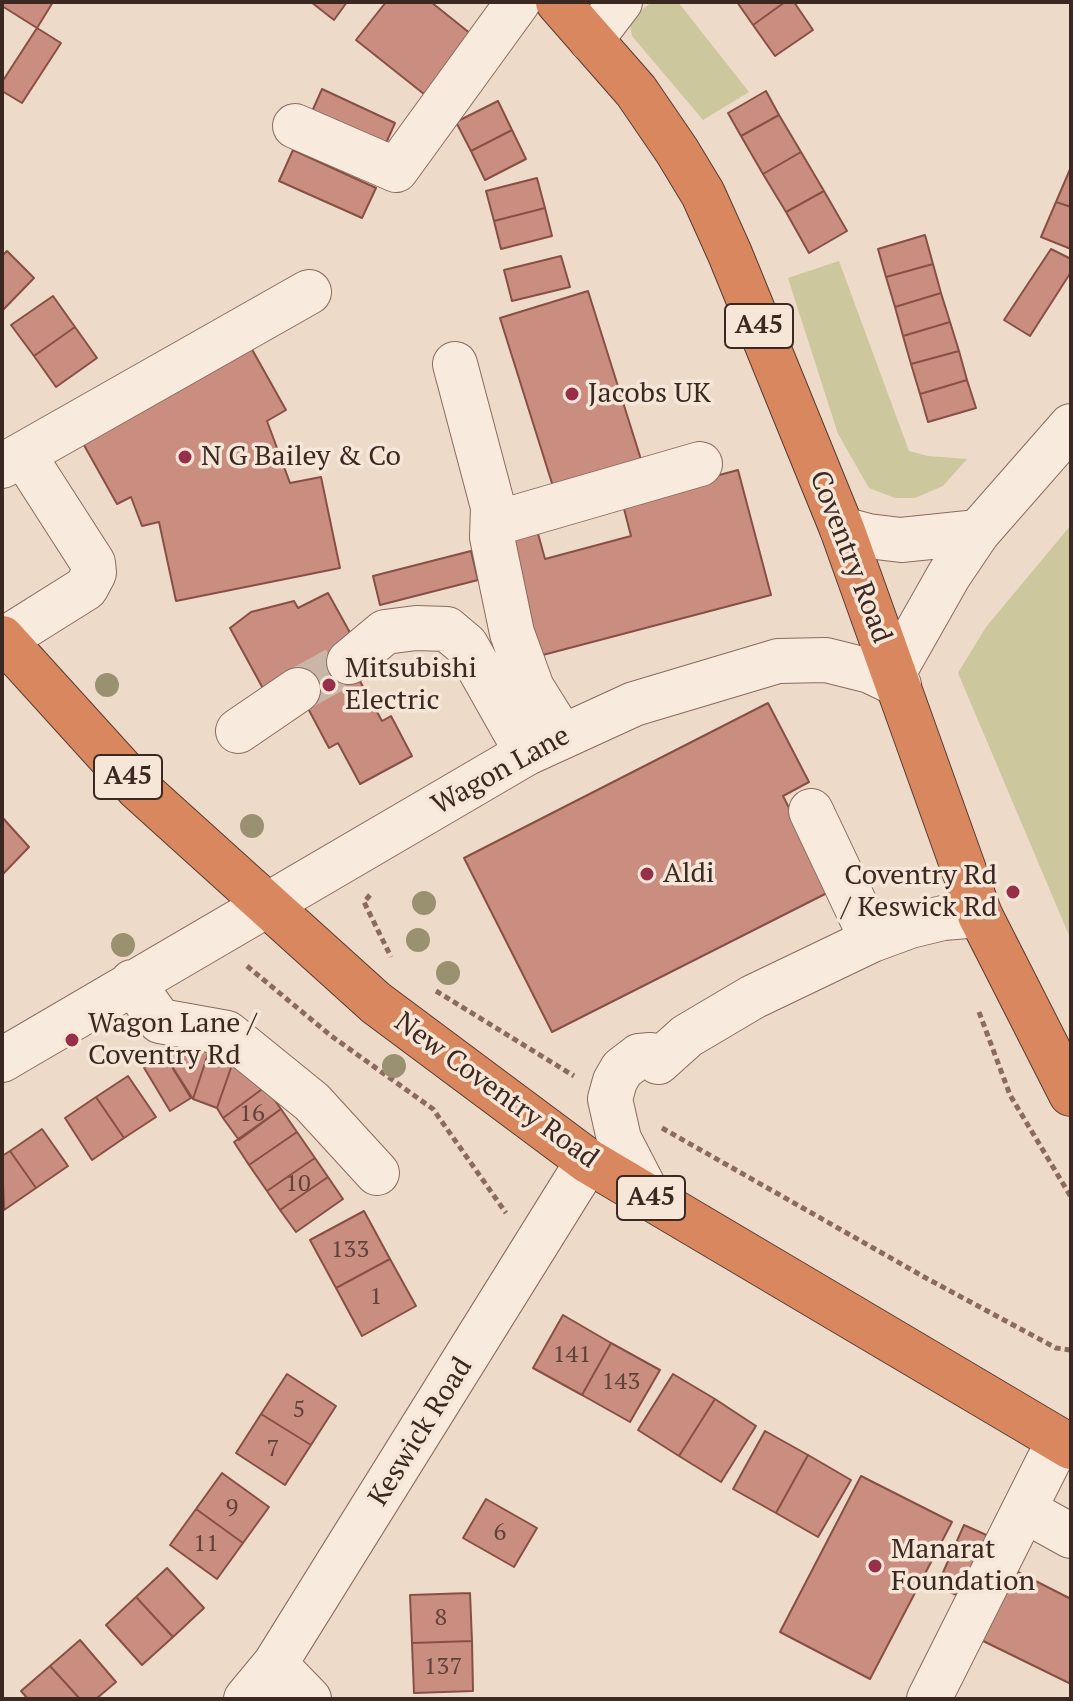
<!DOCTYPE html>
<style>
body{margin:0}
#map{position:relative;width:1073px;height:1701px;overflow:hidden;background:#eedac9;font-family:"PT Serif",serif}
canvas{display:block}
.frame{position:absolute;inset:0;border:4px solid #3b2821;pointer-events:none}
</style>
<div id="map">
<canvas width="1073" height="1701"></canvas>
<div class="frame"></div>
</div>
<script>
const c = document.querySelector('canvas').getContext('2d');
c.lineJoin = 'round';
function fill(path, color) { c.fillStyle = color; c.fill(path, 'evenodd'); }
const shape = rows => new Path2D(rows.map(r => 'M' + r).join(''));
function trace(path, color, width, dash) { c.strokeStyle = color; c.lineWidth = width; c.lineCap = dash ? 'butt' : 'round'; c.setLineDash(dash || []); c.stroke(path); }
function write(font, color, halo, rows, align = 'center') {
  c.font = font + ' "PT Serif",serif'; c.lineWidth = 7; c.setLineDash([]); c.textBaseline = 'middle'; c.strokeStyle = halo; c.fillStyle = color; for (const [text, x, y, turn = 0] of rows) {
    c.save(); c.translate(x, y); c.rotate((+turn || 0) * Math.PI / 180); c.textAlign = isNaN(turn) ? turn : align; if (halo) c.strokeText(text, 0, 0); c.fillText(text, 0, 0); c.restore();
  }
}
const green = shape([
 [652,2,678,2,749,92,703,120,632,36,629,19],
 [839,261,909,451,928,456,967,459,943,486,915,498,895,498,869,488,838,434,788,278],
 [1071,525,1071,940,958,673,986,627]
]);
const building = shape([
 [2,2,53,2,37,28,2,6,2,2],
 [311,2,347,2,334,20,311,2],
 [386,2,431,2,476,38,429,98,356,40,386,2],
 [737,2,785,2,753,25,737,2],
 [785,2,794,2,813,30,775,56,753,25,785,2],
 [37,28,61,43,22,103,2,91,2,82,37,28],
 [322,89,395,123,383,150,310,116,322,89],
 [766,91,779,115,741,136,728,113,766,91],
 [498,101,512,130,471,151,456,122,498,101],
 [779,115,801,152,763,174,741,136,779,115],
 [512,130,526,159,485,180,471,151,512,130],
 [293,150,376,188,362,218,279,181,293,150],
 [801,152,824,191,786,212,763,174,801,152],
 [1071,167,1071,207,1056,202,1071,167],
 [537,178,545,208,494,221,486,191,537,178],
 [824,191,847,231,809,253,786,212,824,191],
 [1056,202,1071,207,1071,249,1041,237,1056,202],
 [545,208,552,236,501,249,494,221,545,208],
 [925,235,933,264,886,277,878,249,925,235],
 [1051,249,1071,259,1071,272,1030,336,1004,320,1051,249],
 [7,251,34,278,2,311,2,256,7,251],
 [561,256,570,287,512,301,504,270,561,256],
 [933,264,941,293,895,307,886,277,933,264],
 [588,291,644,469,556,496,500,318,588,291],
 [941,293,950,322,903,336,895,307,941,293],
 [53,296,75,327,34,356,11,325,53,296],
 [950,322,959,351,911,364,903,336,950,322],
 [75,327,97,358,56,387,34,356,75,327],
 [249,344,286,410,267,421,290,483,321,477,340,568,176,601,159,522,142,526,131,497,117,504,80,438,249,344],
 [959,351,967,380,920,394,911,364,959,351],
 [967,380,976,408,928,422,920,394,967,380],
 [738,470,771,595,539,656,507,538,537,530,545,559,631,536,622,501,738,470],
 [471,551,478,580,380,605,373,576,471,551],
 [328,593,353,638,340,645,382,721,391,716,412,756,360,784,338,743,329,748,293,680,266,694,230,628,251,612,294,601,298,608,328,593],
 [768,703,809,782,783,796,831,891,552,1032,464,858,768,703],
 [2,817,29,847,2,875,2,817],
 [184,1041,209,1051,193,1099,164,1054,184,1041],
 [209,1051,234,1059,217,1108,193,1099,209,1051],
 [164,1054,191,1098,170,1111,143,1066,164,1054],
 [234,1059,265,1087,223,1118,217,1108,234,1059],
 [128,1076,156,1117,124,1138,96,1097,128,1076],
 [265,1087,281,1109,239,1140,223,1118,265,1087],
 [96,1097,124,1138,92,1160,65,1118,96,1097],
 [281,1109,297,1132,249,1165,234,1142,281,1109],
 [42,1129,68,1166,36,1188,10,1151,42,1129],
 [297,1132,315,1158,267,1191,249,1165,297,1132],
 [10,1151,36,1188,4,1210,2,1156,10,1151],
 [315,1158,328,1177,280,1210,267,1191,315,1158],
 [328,1177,343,1199,296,1232,280,1210,328,1177],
 [364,1211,390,1259,336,1288,310,1240,364,1211],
 [390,1259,416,1306,362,1336,336,1288,390,1259],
 [563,1315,611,1343,582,1395,533,1368,563,1315],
 [611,1343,660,1370,630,1422,582,1395,611,1343],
 [287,1374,336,1406,311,1445,261,1414,287,1374],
 [673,1374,715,1399,679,1456,638,1430,673,1374],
 [715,1399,756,1426,721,1482,679,1456,715,1399],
 [261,1414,311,1445,285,1485,236,1453,261,1414],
 [765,1431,808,1455,776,1513,733,1489,765,1431],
 [808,1455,851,1480,818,1537,776,1513,808,1455],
 [222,1473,269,1507,243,1543,196,1509,222,1473],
 [861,1476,952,1522,870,1679,780,1632,861,1476],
 [486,1499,537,1528,514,1567,463,1538,486,1499],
 [196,1509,243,1543,217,1579,170,1545,196,1509],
 [964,1525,993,1538,965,1599,937,1586,964,1525],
 [167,1568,204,1608,173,1637,136,1597,167,1568],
 [1012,1569,1071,1599,1071,1684,973,1636,1012,1569],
 [470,1593,472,1641,412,1643,410,1595,470,1593],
 [136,1597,173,1637,142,1665,106,1625,136,1597],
 [80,1640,116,1682,96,1699,80,1699,50,1666,80,1640],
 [472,1641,473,1691,414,1693,412,1643,472,1641],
 [50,1666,80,1699,28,1699,21,1691,50,1666]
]);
const minorTunnel = shape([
 [298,690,349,662]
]);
const path = shape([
 [370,895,364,902,391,957],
 [247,966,330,1035,433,1109,506,1213],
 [436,991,574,1076],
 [979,1012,1010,1095,1071,1197],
 [662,1128,926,1278,1056,1348,1071,1350]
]);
const minor = shape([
 [591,40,620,2],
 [295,126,396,170,518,2],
 [455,364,493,507,492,537,512,633,532,688,562,736],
 [2,466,309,292],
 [493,524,700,464],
 [842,529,868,536,901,540,978,532],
 [3,640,86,588,94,573,93,563,23,454],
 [349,662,385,632,416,628,447,629,466,645,527,753],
 [894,672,949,575,978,532,1071,426],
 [238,731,298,690],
 [811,811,872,940],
 [132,982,160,1021,227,1033,312,1102,377,1173],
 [2,1060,527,753,634,704,778,661,826,660,870,671,899,685],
 [649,1197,619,1139,610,1099,615,1081,622,1069,639,1056,650,1055,658,1062,687,1036,753,997,872,940,910,926,943,918,980,915],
 [1024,1510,1071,1536],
 [275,1664,309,1699],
 [246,1699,275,1664,588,1161],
 [929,1699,1059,1440]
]);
const highway = shape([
 [558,2,636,91,677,151,703,194,730,254,842,529,980,915,1071,1094],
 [2,638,139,789,376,1003,588,1161,1071,1447]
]);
const trees = [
 [107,685],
 [252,826],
 [424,903],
 [418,940],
 [123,945],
 [448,973],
 [394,1066]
];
const markers = [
 [572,394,8,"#972f48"],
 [185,457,8,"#972f48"],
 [329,685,8,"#972f48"],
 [647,874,8,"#972f48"],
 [1013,892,8,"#972f48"],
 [72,1040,8,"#972f48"],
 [875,1566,8,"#972f48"]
];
const numberNames = [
 ["16",252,1114],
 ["10",298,1184],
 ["133",350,1250],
 ["1",376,1297],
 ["141",572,1355],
 ["143",621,1382],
 ["5",299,1410],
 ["7",273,1449],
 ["9",232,1508],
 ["6",500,1533],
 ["11",206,1544],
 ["8",441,1618],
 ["137",443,1667]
];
const shields = [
 [759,326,68],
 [128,777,68],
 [651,1198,68]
];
const shieldNames = [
 ["A45",759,326],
 ["A45",128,777],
 ["A45",651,1198]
];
const poiNames = [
 ["Jacobs UK",588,394],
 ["N G Bailey & Co",201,457],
 ["Mitsubishi",345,669],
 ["Electric",345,701],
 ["Aldi",663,874],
 ["Coventry Rd",997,876,"right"],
 ["/ Keswick Rd",997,908,"right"],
 ["Wagon Lane /",88,1024],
 ["Coventry Rd",88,1056],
 ["Manarat",891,1550],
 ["Foundation",891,1582]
];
const streetNames = [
 ["Coventry Road",850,557,69],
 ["Wagon Lane",501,771,-29],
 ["New Coventry Road",496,1091,36],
 ["Keswick Road",421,1432,-58]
];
fill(green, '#ccc79d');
fill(building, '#ca8e80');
trace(building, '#885044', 2);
trace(minorTunnel, '#cab6a7', 44, [44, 22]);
trace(minor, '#8a6b5e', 46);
trace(highway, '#583b32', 46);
trace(path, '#8a6b5e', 5, [6, 4]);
trace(minor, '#f8eadc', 44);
trace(highway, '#d9875e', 44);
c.fillStyle = '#9a9170';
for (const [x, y] of trees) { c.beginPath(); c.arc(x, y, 12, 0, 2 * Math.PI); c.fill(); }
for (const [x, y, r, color] of markers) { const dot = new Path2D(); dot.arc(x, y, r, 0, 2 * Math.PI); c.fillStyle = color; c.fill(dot); trace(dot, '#f5e6d8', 3); }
write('24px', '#5f4239', null, numberNames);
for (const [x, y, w] of shields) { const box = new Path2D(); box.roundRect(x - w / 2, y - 22, w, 44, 6); c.fillStyle = '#f5e6d8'; c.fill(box); trace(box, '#3b2821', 2); }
write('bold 26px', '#3b2821', null, shieldNames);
write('28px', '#3b2821', '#f5e6d8', poiNames, 'left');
write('28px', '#3b2821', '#f5e6d8', streetNames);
</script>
